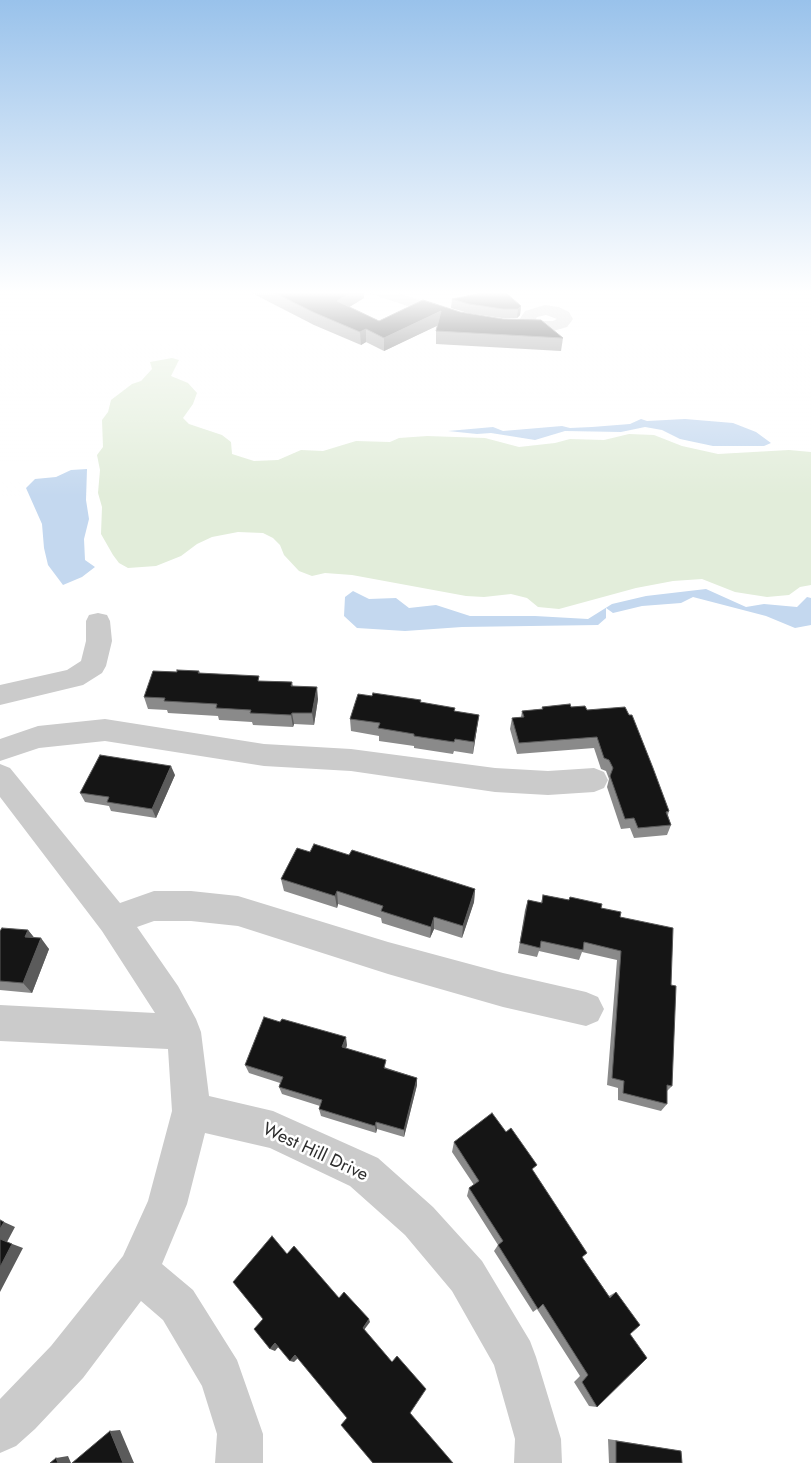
<!DOCTYPE html>
<style>
body{margin:0}
canvas{display:block;background:#fff}
</style>
<canvas width="811" height="1463"></canvas>
<script>
const c = document.querySelector('canvas').getContext('2d');
c.lineJoin = 'round';
function fill(path, color) { c.fillStyle = color; c.fill(path, 'evenodd'); }
const shape = rows => new Path2D(rows.map(r => 'M' + r).join(''));
function trace(path, color, width, dash) { c.strokeStyle = color; c.lineWidth = width; c.lineCap = dash ? 'butt' : 'round'; c.setLineDash(dash || []); c.stroke(path); }
function write(font, color, halo, rows, align = 'center') {
  c.font = font + ' Jost,sans-serif'; c.lineWidth = 5; c.setLineDash([]); c.textBaseline = 'middle'; c.strokeStyle = halo; c.fillStyle = color; for (const [text, x, y, turn = 0] of rows) {
    c.save(); c.translate(x, y); c.rotate((+turn || 0) * Math.PI / 180); c.textAlign = isNaN(turn) ? turn : align; if (halo) c.strokeText(text, 0, 0); c.fillText(text, 0, 0); c.restore();
  }
}
const green = shape([
 [172,358,179,360,171,376,188,383,197,393,193,404,183,418,189,424,222,435,231,442,232,454,254,461,278,460,301,450,323,451,356,441,390,442,399,438,427,436,485,438,519,447,555,443,570,439,604,440,629,434,654,435,682,446,718,454,789,450,811,452,811,585,800,587,789,595,767,597,735,592,702,579,673,581,636,588,559,609,538,607,527,598,511,594,484,597,466,596,352,575,325,573,312,576,299,571,284,555,280,545,273,538,263,533,238,532,212,537,197,544,181,556,156,566,128,568,119,563,113,555,101,534,102,507,98,493,100,470,97,455,103,447,102,420,108,412,111,400,132,384,141,381,152,369,150,362]
]);
const water = shape([
 [641,419,647,421,685,419,733,423,756,432,771,443,764,446,713,446,680,439,662,430,645,427,621,432,565,431,535,440,491,433,477,434,448,431,493,427,503,431,562,426,570,428,592,427,630,424],
 [87,469,86,500,89,519,84,539,85,560,95,567,82,577,63,585,48,565,44,548,42,524,26,488,35,479,56,477,71,470],
 [706,589,746,607,764,604,797,607,807,597,811,598,811,625,795,628,766,616,693,597,681,603,642,606,613,613,606,608,606,618,598,625,462,627,405,631,357,628,344,616,345,597,353,591,369,599,396,598,409,608,436,605,470,616,535,616,588,619,612,604,646,596]
]);
const minor = shape([
 [368,291,392,291,456,312,458,315,456,318,444,318,371,294,368,291],
 [545,305,559,307,569,312,573,319,567,327,553,331,512,330,506,328,504,325,506,322,519,320,525,311,545,305],
 [546,315,557,319,553,321,535,321,537,317,546,315],
 [98,613,107,615,110,621,112,641,106,666,102,673,83,685,0,705,0,685,67,670,81,661,86,641,86,621,89,615,98,613],
 [105,719,264,744,351,749,495,768,548,771,594,768,604,772,608,780,604,788,594,792,548,795,495,792,351,771,264,766,105,741,39,748,0,761,0,739,38,726,105,719],
 [0,764,10,768,120,903,154,891,191,891,238,896,388,942,503,973,586,992,598,997,604,1009,598,1021,586,1026,503,1007,388,974,238,926,191,921,154,921,137,927,178,986,196,1019,201,1032,209,1096,273,1111,378,1158,433,1207,482,1261,530,1341,536,1357,561,1439,562,1463,514,1463,515,1439,494,1365,452,1291,405,1235,350,1186,270,1148,205,1133,187,1204,162,1264,193,1290,237,1360,263,1434,263,1463,215,1463,217,1434,202,1386,163,1320,141,1301,83,1378,35,1429,16,1446,0,1453,0,1399,51,1346,123,1256,148,1201,172,1111,168,1049,0,1041,0,1005,155,1013,102,931,0,797,0,764]
]);
const wall = shape([
 [248,291,363,291,364,298,349,307,379,321,460,312,563,338,561,351,436,344,436,331,438,325,384,351,366,342,361,345,314,325],
 [452,299,521,306,520,315,517,318,502,318,468,313,451,308],
 [199,671,200,673,260,681,292,682,293,686,318,699,314,725,294,724,293,727,253,725,252,722,219,720,218,716,168,713,167,710,148,709,144,697,177,672],
 [421,703,454,711,479,715,473,754,454,751,453,754,414,748,414,746,379,741,379,736,351,731,350,719],
 [542,707,571,707,587,710,669,811,668,815,671,825,667,835,634,838,630,828,621,829,607,787,609,779,606,771,601,769,594,748,517,754,510,729,512,718,521,717,522,711,542,709],
 [175,775,156,818,111,811,109,806,85,802,80,793],
 [310,852,349,855,475,889,474,902,462,938,434,929,430,938,382,923,381,918,338,904,337,908,284,891,281,879],
 [543,895,569,900,570,897,601,908,620,917,671,985,672,1086,667,1091,667,1104,661,1111,618,1100,618,1088,607,1085,617,960,582,952,579,960,539,951,537,957,518,953,525,910,528,900,541,903],
 [28,930,34,938,49,949,32,993,0,990,0,931],
 [347,1045,346,1048,387,1068,417,1078,417,1085,404,1137,377,1129,376,1133,321,1116,319,1109,320,1106,282,1094,279,1087,280,1083,249,1073,245,1065],
 [454,1142,533,1171,582,1257,609,1296,616,1292,630,1334,597,1407,589,1406,574,1382,580,1376,537,1309,533,1312,494,1251,498,1245,467,1196,469,1188,474,1185,452,1152],
 [608,1439,681,1451,682,1463,609,1463]
]);
const shadedWall = shape([
 [353,291,363,291,364,298,338,314,337,301],
 [521,306,520,315,517,318,518,309],
 [441,311,441,324,384,351,384,338],
 [366,329,366,342,361,345,360,332],
 [317,687,318,699,314,725,312,713],
 [292,713,294,724,293,727,291,715],
 [479,715,477,727,473,754,474,742],
 [171,766,175,775,156,818,152,809],
 [475,889,474,902,462,938,463,926],
 [337,891,338,904,337,908,335,896],
 [434,917,434,929,430,938,431,927],
 [28,930,37,941,25,937],
 [41,938,49,949,32,993,23,983],
 [346,1037,347,1045,344,1055,342,1047],
 [417,1078,417,1085,404,1137,404,1130],
 [376,1122,377,1129,376,1133,375,1126],
 [4,1222,15,1227,7,1242,23,1248,0,1292,0,1229],
 [369,1319,370,1322,364,1330,363,1328],
 [275,1343,280,1345,275,1351,270,1349],
 [295,1355,299,1357,294,1362,290,1361],
 [120,1430,134,1463,123,1463,110,1431],
 [68,1456,71,1463,58,1463,56,1458]
]);
const building = shape([
 [271,291,353,291,337,301,379,321,423,300,460,312,503,319,541,320,563,338,436,331,441,311,384,338,366,329,360,332,313,312,271,291],
 [492,291,504,291,521,306,518,309,503,309,469,304,452,299,492,291],
 [177,670,199,671,198,673,259,676,258,681,292,682,291,686,317,687,312,713,292,713,291,715,250,713,251,710,216,708,217,704,164,701,165,698,144,697,153,671,177,672,177,670],
 [373,693,421,700,420,702,455,708,454,711,479,715,474,742,455,739,454,742,414,736,414,734,378,728,380,723,350,719,358,694,372,696,373,693],
 [570,704,571,707,585,706,587,710,625,707,629,715,632,715,653,768,669,811,666,812,671,825,638,828,634,818,625,819,610,776,613,768,609,760,604,758,597,737,519,743,512,718,524,717,522,711,543,709,542,707,570,704],
 [100,755,171,766,152,809,107,802,109,797,80,793,100,755],
 [314,844,349,855,352,850,475,889,463,926,434,917,431,927,381,911,383,906,337,891,335,896,281,879,297,848,310,852,314,844],
 [543,895,569,900,570,897,602,904,601,908,621,912,620,917,673,928,671,985,676,986,672,1086,667,1085,667,1104,623,1093,624,1081,612,1078,621,951,584,942,583,950,541,941,540,948,520,943,528,900,542,903,543,895],
 [2,928,28,930,25,937,41,938,23,983,0,981,0,931,2,928],
 [264,1017,280,1022,282,1019,346,1037,342,1047,386,1060,384,1068,417,1078,404,1130,376,1122,375,1126,319,1109,322,1100,279,1087,283,1077,245,1065,264,1017],
 [492,1113,506,1132,511,1128,537,1165,532,1169,587,1253,582,1257,610,1298,616,1292,640,1325,630,1334,647,1358,597,1407,582,1382,588,1375,543,1304,538,1309,498,1245,503,1241,469,1188,479,1181,454,1142,492,1113],
 [0,1220,4,1222,0,1229,0,1220],
 [272,1236,287,1254,294,1246,339,1298,344,1292,369,1319,363,1328,392,1362,397,1356,426,1389,410,1413,453,1463,373,1463,341,1425,347,1418,295,1355,290,1361,275,1343,270,1349,254,1329,263,1319,233,1282,272,1236],
 [0,1239,12,1244,0,1267,0,1239],
 [110,1431,123,1463,72,1463,110,1431],
 [616,1441,681,1451,682,1463,616,1463,616,1441],
 [56,1458,58,1463,50,1463,56,1458]
]);
const nearStreetnames = [
 ["West Hill Drive",315,1153,25]
];
fill(green, '#e2edda');
fill(water, '#c4d8ef');
fill(minor, '#cbcbcb');
fill(wall, '#8a8a8a');
fill(shadedWall, '#5b5b5b');
fill(building, '#151515');
trace(building, '#5b5b5b', 1);
const sky = c.createLinearGradient(0, 0, 0, 496);
sky.addColorStop(0, '#99c2eb');
sky.addColorStop(0.59, '#fff');
sky.addColorStop(1, '#ffffff00');
c.fillStyle = sky;
c.fillRect(0, 0, 811, 496);
write('18px', '#2e2e2e', '#fff', nearStreetnames);
</script>
